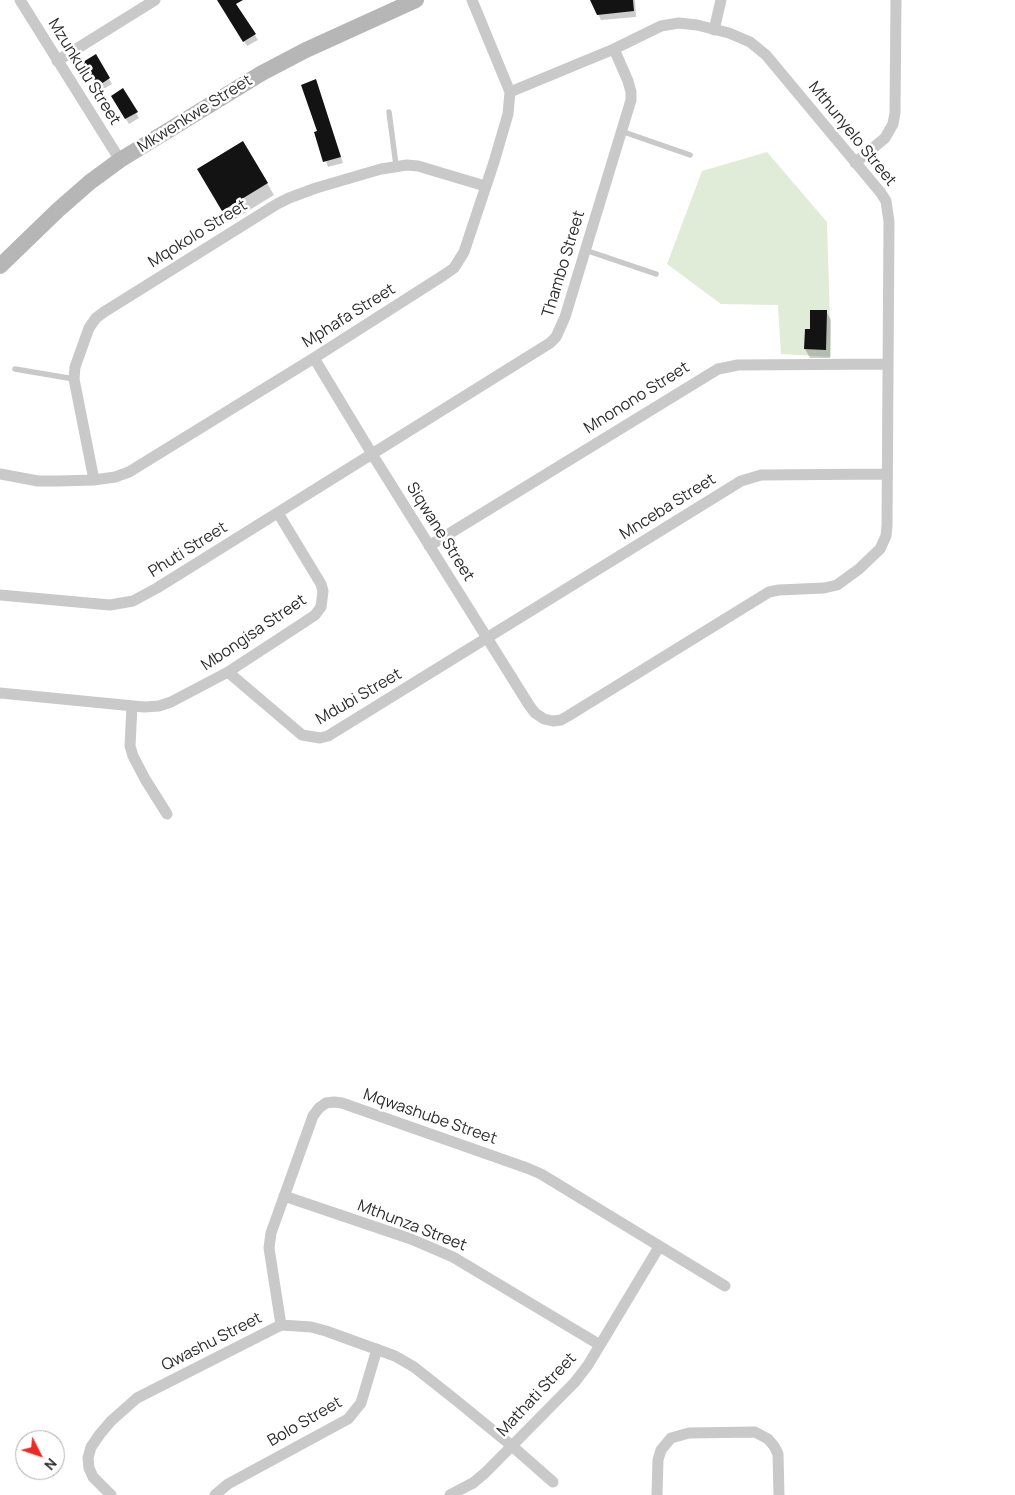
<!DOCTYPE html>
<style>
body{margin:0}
#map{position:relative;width:1015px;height:1495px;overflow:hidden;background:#fff;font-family:Manrope,sans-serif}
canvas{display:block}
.north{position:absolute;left:15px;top:1430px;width:50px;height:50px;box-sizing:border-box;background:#fff;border:1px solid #ababab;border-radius:50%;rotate:131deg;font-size:14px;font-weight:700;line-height:20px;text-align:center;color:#2c2c2c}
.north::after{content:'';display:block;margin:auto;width:18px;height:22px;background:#ed2923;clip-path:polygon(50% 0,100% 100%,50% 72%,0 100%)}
</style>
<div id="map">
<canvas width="1015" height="1495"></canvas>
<div class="north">N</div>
</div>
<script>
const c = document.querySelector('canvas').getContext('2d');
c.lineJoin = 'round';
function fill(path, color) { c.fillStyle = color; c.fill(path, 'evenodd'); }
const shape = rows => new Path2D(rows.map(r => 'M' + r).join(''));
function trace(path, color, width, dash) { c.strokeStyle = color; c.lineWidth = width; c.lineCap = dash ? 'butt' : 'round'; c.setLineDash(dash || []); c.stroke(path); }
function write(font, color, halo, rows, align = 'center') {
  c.font = font + ' Manrope,sans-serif'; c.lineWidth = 5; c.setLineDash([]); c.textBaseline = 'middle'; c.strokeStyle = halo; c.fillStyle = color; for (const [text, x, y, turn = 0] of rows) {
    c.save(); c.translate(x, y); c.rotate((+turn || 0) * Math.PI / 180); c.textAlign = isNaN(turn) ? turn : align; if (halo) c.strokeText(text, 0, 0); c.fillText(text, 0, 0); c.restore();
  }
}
const green = shape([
 [767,152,827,222,831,357,781,354,778,305,721,304,667,264,702,171]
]);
const shadow = shape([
 [218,0,233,0,258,40,247,46],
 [591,0,635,0,636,17,601,20],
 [95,56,112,84,102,90,85,62],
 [316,81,343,163,328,167,316,133,318,132],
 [123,90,139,118,129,124,112,96],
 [243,143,274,195,230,222,199,169],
 [826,311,831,320,830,358,810,358,805,349,811,331]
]);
const building = shape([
 [217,0,243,0,236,4,256,34,243,42],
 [590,0,633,0,634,11,597,15],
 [96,54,110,78,98,86,83,62],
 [316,79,341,157,323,162,314,132,317,131,301,85],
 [123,88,138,112,125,119,111,96],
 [243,141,268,183,222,211,197,169],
 [810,310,827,310,826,350,804,349,805,329,810,329]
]);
const lane = shape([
 [389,112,396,165],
 [621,131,690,155],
 [585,250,656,274],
 [15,369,74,379]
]);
const street = shape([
 [20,0,120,160],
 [714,30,721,0],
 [57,61,155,0],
 [855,163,885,138,893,124,895,113,896,0],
 [314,358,372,454,529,705,535,713,544,719,553,721,561,720,568,716,769,592,779,590,824,588,837,585,859,569,880,549,886,536,887,526,889,222,886,201,881,193,766,55,750,42,729,33,697,25,679,23,661,26,614,49,510,92],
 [0,474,38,481,59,481,94,480,115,477,129,472,314,358,444,275,454,268,464,252,494,162,508,114,510,92,472,0],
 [94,480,74,379,75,367,89,328,96,318,104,312,277,204,289,198,316,188,381,169,407,165,418,166,485,186],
 [429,546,718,369,738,365,888,364],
 [0,595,110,605,133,601,157,588,550,343,556,337,565,317,631,100,631,92,628,81,614,49],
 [228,672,302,735,320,738,328,736,741,481,761,475,887,474],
 [0,693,144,707,159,706,171,702,228,672,303,623,315,615,321,607,323,591,321,584,278,513],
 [132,706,130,746,133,756,145,779,167,814],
 [284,1196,411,1239,453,1257,600,1345],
 [281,1325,269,1248,271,1233,313,1116,319,1108,326,1103,334,1102,342,1103,527,1168,541,1174,725,1286],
 [111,1495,93,1477,89,1468,88,1458,91,1447,100,1434,111,1421,137,1398,281,1325,311,1327,326,1331,395,1356,414,1367,457,1401,512,1446,553,1482],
 [215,1495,228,1484,348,1419,361,1403,377,1349],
 [450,1495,473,1483,485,1473,575,1382,588,1365,659,1247],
 [657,1495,658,1460,661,1450,671,1438,689,1433,755,1432,768,1439,774,1446,778,1454,779,1495]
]);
const secondary = shape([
 [0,266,58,210,90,182,120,160,262,73,306,50,416,0]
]);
const streetNames = [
 ["Mzunkulu Street",84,72,58],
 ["Mkwenkwe Street",195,114,-32],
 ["Mthunyelo Street",852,134,51],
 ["Mqokolo Street",198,234,-32],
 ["Thambo Street",564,264,-73],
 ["Mphafa Street",349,316,-32],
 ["Mnonono Street",637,398,-32],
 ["Mnceba Street",668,507,-32],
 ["Siqwane Street",440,532,58],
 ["Phuti Street",188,550,-32],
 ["Mbongisa Street",254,633,-34],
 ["Mdubi Street",359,697,-30],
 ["Mqwashube Street",430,1117,19],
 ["Mthunza Street",412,1226,21],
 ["Qwashu Street",212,1342,-27],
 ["Mathati Street",537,1395,-47],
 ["Bolo Street",305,1422,-30]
];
fill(green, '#e0ebd8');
fill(shadow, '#0003');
fill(building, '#131313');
trace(lane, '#c9c9c9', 5.5);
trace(street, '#c9c9c9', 11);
trace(secondary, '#b6b6b6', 16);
write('16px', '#2c2c2c', '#fff', streetNames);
</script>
